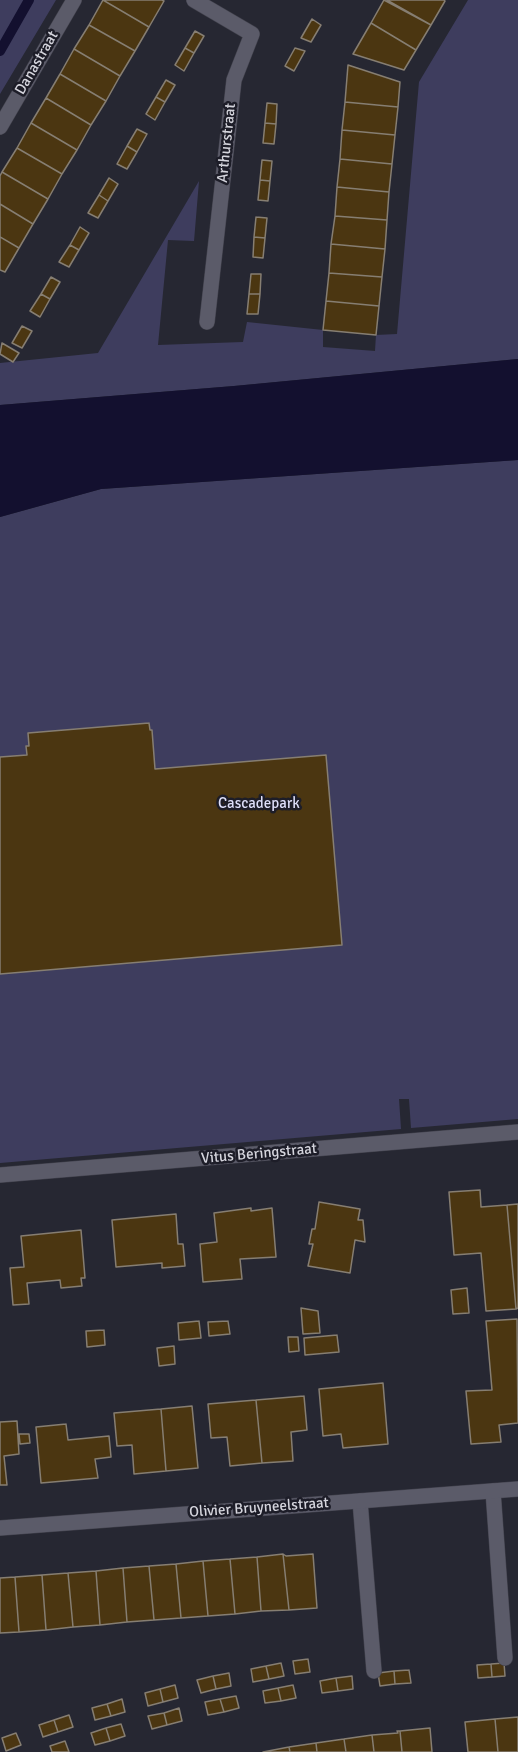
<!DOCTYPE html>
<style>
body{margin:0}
canvas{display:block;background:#262732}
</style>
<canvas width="518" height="1752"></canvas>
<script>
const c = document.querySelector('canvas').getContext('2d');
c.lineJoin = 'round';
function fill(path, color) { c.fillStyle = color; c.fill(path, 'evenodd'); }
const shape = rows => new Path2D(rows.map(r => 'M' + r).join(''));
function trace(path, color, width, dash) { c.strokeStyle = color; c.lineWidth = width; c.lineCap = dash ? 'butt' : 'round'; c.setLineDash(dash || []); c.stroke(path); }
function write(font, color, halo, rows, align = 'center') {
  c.font = font + ' Signika,sans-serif'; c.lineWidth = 5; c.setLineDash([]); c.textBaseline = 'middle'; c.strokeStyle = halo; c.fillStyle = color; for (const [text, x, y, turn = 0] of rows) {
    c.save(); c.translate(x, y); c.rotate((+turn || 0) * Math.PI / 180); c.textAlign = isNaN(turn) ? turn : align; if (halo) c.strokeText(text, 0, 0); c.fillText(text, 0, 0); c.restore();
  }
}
const green = shape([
 [0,0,56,0,0,94],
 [468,0,518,0,518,359,234,386,0,405,0,363,98,353,199,181,194,241,168,240,158,345,243,342,247,322,323,330,323,347,375,351,376,335,397,334,419,82],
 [518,460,518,1119,411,1128,409,1099,399,1099,401,1129,0,1163,0,517,101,489]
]);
const water = shape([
 [518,359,518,460,101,489,0,517,0,405,234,386]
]);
const stream = shape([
 [0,51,29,0]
]);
const building = shape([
 [103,0,149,27,135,51,89,25,103,0],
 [103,0,162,0,164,1,149,27,103,0],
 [384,0,431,25,416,50,371,23,384,0],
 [387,0,444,0,445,1,431,25,387,0],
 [312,19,321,25,311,42,301,38,312,19],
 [371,23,416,50,404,70,353,54,371,23],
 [89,25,135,51,120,76,74,49,89,25],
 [195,31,204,36,194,53,185,48,195,31],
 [185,48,194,53,184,71,175,65,185,48],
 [295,48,305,51,294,71,285,66,295,48],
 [74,49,120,76,106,101,60,74,74,49],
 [348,65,400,82,398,107,345,102,348,65],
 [60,74,106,101,91,125,46,98,60,74],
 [166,80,175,85,165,102,156,97,166,80],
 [156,97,165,102,155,120,146,114,156,97],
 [46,98,91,125,77,150,31,123,46,98],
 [345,102,398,107,395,135,342,130,345,102],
 [267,103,277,104,276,124,265,123,267,103],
 [31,123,77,150,62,174,17,148,31,123],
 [265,123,276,124,274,144,263,143,265,123],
 [137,129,147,134,137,152,127,146,137,129],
 [342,130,395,135,392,164,340,159,342,130],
 [127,146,137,152,127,169,117,164,127,146],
 [17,148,62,174,48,199,2,172,17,148],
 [340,159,392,164,389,192,337,187,340,159],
 [262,160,272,161,270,181,260,180,262,160],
 [2,172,48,199,33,224,0,204,0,176,2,172],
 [109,178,118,184,108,201,99,195,109,178],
 [260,180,270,181,268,201,258,200,260,180],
 [337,187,389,192,387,220,335,216,337,187],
 [99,195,108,201,98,218,88,213,99,195],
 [0,204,33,224,19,248,0,237,0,204],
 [335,216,387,220,385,249,331,244,335,216],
 [256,217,267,218,265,238,254,237,256,217],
 [80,227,89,233,79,250,70,245,80,227],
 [0,237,19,248,5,272,0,270,0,237],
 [254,237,265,238,263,258,253,257,254,237],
 [331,244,385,249,382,277,329,273,331,244],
 [70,245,79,250,69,267,59,262,70,245],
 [329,273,382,277,379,306,326,301,329,273],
 [251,274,261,274,260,294,249,294,251,274],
 [51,277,60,282,50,299,41,294,51,277],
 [41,294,50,299,40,317,30,311,41,294],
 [249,294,260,294,258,314,247,314,249,294],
 [326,301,379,306,376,335,323,330,326,301],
 [22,326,32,331,22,348,12,343,22,326],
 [2,343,19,353,13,362,0,354,2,343],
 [149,723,150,730,152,730,155,769,326,755,342,945,0,974,0,757,27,755,26,746,29,746,28,733,149,723],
 [480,1190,481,1207,507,1205,516,1309,486,1311,481,1253,454,1255,449,1192,480,1190],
 [319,1202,360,1209,358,1220,363,1220,365,1242,355,1240,350,1273,308,1266,313,1244,309,1244,312,1229,315,1229,319,1202],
 [518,1204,518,1308,516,1309,507,1205,518,1204],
 [251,1208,251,1211,272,1208,276,1257,240,1259,242,1279,203,1282,200,1244,217,1242,214,1213,251,1208],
 [176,1214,178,1244,183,1244,185,1266,162,1268,162,1263,116,1267,112,1220,176,1214],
 [81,1230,85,1278,81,1278,82,1286,61,1288,60,1280,27,1283,29,1304,13,1305,10,1268,24,1267,21,1236,81,1230],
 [467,1288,469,1313,453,1314,451,1290,467,1288],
 [301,1308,318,1311,320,1333,303,1334,301,1308],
 [517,1319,518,1423,499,1425,501,1442,471,1444,466,1391,492,1390,486,1321,517,1319],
 [199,1321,201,1338,179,1340,178,1323,199,1321],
 [228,1321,230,1334,209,1336,208,1322,228,1321],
 [104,1330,105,1345,87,1347,86,1331,104,1330],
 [337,1335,339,1352,305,1355,304,1338,337,1335],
 [288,1337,298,1337,299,1351,289,1352,288,1337],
 [174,1346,175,1364,159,1366,157,1348,174,1346],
 [383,1383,388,1444,343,1448,341,1434,323,1436,319,1389,383,1383],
 [304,1396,307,1430,291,1432,293,1461,262,1463,256,1400,304,1396],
 [256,1400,262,1463,230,1466,227,1437,211,1438,208,1404,256,1400],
 [192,1406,198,1468,166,1471,161,1409,192,1406],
 [161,1409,166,1471,134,1474,132,1445,117,1446,114,1413,161,1409],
 [17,1421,19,1454,4,1456,7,1485,0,1485,0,1422,17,1421],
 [66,1424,68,1440,109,1436,111,1457,95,1459,98,1478,41,1483,36,1427,66,1424],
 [19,1434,29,1434,30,1443,20,1444,19,1434],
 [283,1554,289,1610,261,1611,257,1557,283,1554],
 [283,1554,286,1556,313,1554,317,1608,289,1610,283,1554],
 [257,1557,261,1611,235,1614,230,1559,257,1557],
 [230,1559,235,1614,208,1616,203,1561,230,1559],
 [203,1561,208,1616,181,1618,176,1564,203,1561],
 [176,1564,181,1618,154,1620,149,1566,176,1564],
 [149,1566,154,1620,127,1622,123,1568,149,1566],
 [123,1568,127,1622,100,1625,96,1571,123,1568],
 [96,1571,100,1625,73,1627,68,1573,96,1571],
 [68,1573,73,1627,46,1630,42,1575,68,1573],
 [42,1575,46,1630,19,1632,15,1577,42,1575],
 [15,1577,19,1632,0,1633,0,1578,15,1577],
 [308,1659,310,1672,295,1674,293,1661,308,1659],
 [281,1663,284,1676,269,1679,266,1666,281,1663],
 [504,1663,505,1676,492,1677,491,1664,504,1663],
 [491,1664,492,1677,478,1678,477,1665,491,1664],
 [266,1666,269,1679,253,1682,251,1669,266,1666],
 [409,1670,411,1683,395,1684,394,1671,409,1670],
 [394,1671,395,1684,380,1686,378,1673,394,1671],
 [229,1673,231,1686,216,1689,213,1676,229,1673],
 [213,1676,216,1689,201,1693,197,1680,213,1676],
 [352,1676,353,1689,338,1691,336,1678,352,1676],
 [336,1678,338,1691,322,1693,320,1681,336,1678],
 [175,1685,178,1698,163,1702,160,1689,175,1685],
 [293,1685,296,1698,281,1701,278,1688,293,1685],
 [278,1688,281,1701,265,1703,263,1691,278,1688],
 [160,1689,163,1702,148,1706,145,1693,160,1689],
 [236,1696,239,1708,224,1712,220,1699,236,1696],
 [122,1699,125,1712,111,1716,107,1704,122,1699],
 [220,1699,224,1712,208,1715,205,1702,220,1699],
 [107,1704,111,1716,95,1720,92,1708,107,1704],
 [179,1708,182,1721,167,1725,164,1713,179,1708],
 [164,1713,167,1725,152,1729,148,1716,164,1713],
 [69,1715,73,1727,58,1732,54,1720,69,1715],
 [518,1717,518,1752,498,1752,495,1719,518,1717],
 [495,1719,498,1752,468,1752,465,1722,495,1719],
 [54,1720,58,1732,43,1737,39,1725,54,1720],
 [121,1724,125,1736,110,1741,106,1728,121,1724],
 [106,1728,110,1741,95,1745,91,1733,106,1728],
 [430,1728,432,1752,402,1752,400,1731,430,1728],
 [397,1731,400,1731,402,1752,374,1752,372,1735,398,1733,397,1731],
 [16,1733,21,1745,6,1751,2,1738,16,1733],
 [372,1735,374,1752,346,1752,344,1739,372,1735],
 [344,1739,346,1752,317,1752,316,1743,344,1739],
 [65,1741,69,1752,52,1752,50,1746,65,1741],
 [316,1743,317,1752,290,1752,289,1747,316,1743],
 [289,1747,290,1752,263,1752,289,1747]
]);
const service = shape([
 [493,1491,505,1658],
 [360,1501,374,1671]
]);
const minor = shape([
 [194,0,252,34,234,80,207,322],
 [0,127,74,0],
 [0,1175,518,1132],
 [0,1528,518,1489]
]);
const streetNames = [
 ["Danastraat",37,63,-60],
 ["Arthurstraat",227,143,-84],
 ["Vitus Beringstraat",259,1154,-5],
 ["Olivier Bruyneelstraat",259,1508,-4]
];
const parkNames = [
 ["Cascadepark",259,804]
];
fill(green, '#3e3d5e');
fill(water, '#13102f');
trace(stream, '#13102f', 10);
fill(building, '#4b3611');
trace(building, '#867e72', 1.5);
trace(service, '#42424d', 16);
trace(minor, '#42424d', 16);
trace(service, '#5b5b69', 15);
trace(minor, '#5b5b69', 15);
write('15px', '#d5d5dd', '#1d1d28', streetNames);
write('15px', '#dddef8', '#1d1d28', parkNames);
</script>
